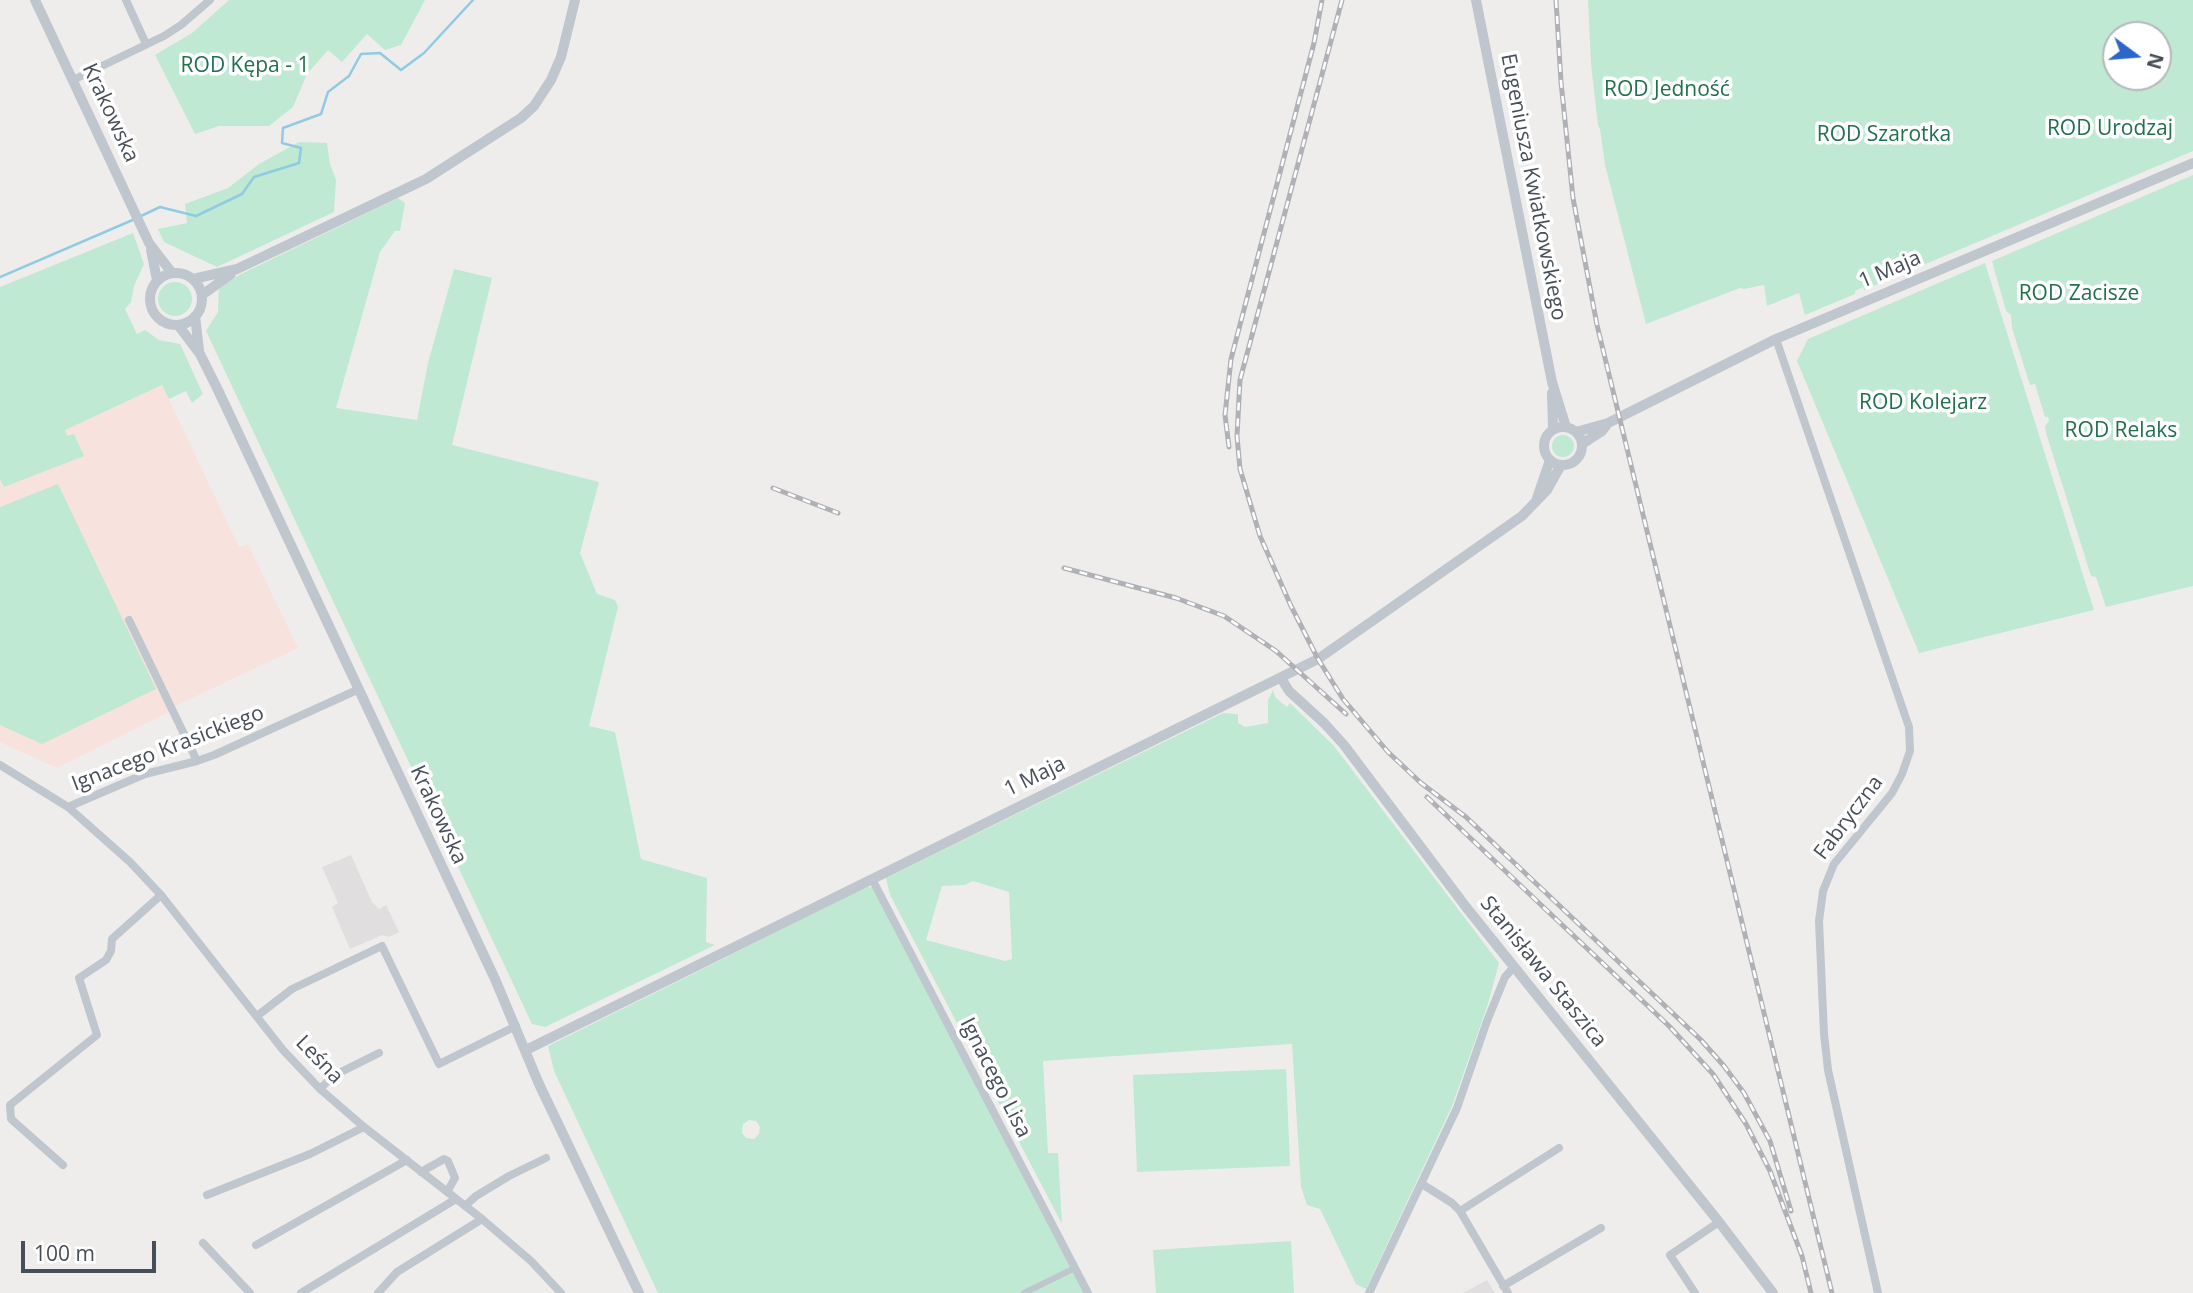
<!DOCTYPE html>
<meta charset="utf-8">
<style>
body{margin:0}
#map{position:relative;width:2193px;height:1293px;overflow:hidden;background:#efedec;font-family:"Open Sans",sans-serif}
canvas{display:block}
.north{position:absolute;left:2102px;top:21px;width:70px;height:70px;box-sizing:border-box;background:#fff;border:2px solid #b5b8bc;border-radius:50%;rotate:106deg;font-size:19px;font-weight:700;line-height:28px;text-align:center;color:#474e57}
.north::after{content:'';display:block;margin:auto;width:24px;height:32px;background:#2c66c9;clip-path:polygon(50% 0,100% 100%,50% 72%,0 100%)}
.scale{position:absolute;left:21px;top:1241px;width:135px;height:32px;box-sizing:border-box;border:4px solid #474e57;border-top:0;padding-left:9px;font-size:21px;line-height:24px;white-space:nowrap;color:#474e57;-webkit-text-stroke:5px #fff;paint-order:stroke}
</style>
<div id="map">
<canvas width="2193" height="1293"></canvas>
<div class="north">N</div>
<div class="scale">100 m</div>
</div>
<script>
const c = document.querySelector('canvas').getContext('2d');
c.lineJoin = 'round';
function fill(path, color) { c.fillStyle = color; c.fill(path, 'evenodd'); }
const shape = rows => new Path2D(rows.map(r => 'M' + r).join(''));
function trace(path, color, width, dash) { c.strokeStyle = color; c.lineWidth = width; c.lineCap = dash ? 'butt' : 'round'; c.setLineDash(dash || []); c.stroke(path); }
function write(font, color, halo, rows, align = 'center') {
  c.font = font + ' "Open Sans",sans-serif'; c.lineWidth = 7; c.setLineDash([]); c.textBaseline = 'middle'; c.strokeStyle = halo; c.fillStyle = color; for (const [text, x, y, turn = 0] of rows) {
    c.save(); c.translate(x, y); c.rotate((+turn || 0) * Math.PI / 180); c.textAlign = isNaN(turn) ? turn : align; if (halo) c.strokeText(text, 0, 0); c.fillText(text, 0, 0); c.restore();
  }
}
const education = shape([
 [351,855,372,902,379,909,386,905,399,932,389,937,382,935,350,949,332,907,338,903,322,867],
 [1487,1280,1495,1293,1463,1293]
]);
const medical = shape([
 [162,385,239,547,248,544,298,648,169,709,169,712,57,768,0,742,0,479,3,487,73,434,67,437,64,430]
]);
const green = shape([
 [229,0,425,0,401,45,385,50,367,34,342,62,328,50,307,74,293,107,269,126,219,126,195,134,155,55,192,33],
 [1588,0,2193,0,2193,151,1864,290,1863,287,1855,291,1855,294,1805,315,1799,293,1767,306,1764,285,1744,289,1740,288,1646,324,1605,165,1600,129,1598,125,1591,64],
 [2116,35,2158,35,2158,77,2116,77],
 [299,142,327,143,330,164,336,180,334,212,217,267,164,242,158,229,187,223,185,204,228,188,259,164],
 [2193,175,2193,586,2106,607,2096,577,2091,576,2046,433,2045,426,2049,421,2048,417,2045,417,2035,384,2030,385,2012,328,2011,315,2006,311,1992,261],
 [398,198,405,203,400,231,395,231,380,252,336,408,417,420,428,363,454,269,492,278,452,445,599,482,580,553,597,594,615,600,618,607,589,726,615,732,641,859,707,878,706,942,715,945,545,1027,532,1024,206,331,218,312,219,286,241,274],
 [133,233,144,264,134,286,131,302,125,309,137,334,145,330,159,340,180,344,203,394,192,403,186,391,169,399,162,385,65,430,67,436,74,434,84,456,4,487,0,479,0,287],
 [1985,263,2094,610,1919,653,1797,361,1808,339],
 '158 299a17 17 0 1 1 34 0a17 17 0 1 1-34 0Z',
 '1552 446a11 11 0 1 1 22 0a11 11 0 1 1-22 0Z',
 [58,484,156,689,42,744,0,725,0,507],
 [1273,690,1275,697,1287,707,1290,703,1334,746,1499,963,1488,1004,1452,1106,1366,1289,1356,1284,1320,1209,1307,1205,1301,1187,1292,1044,1043,1061,1048,1153,1058,1153,1062,1224,890,895,886,878,1223,713,1238,714,1238,723,1245,727,1268,723,1268,700],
 [973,881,1009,892,1012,959,1005,961,926,940,942,886,965,885],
 [867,887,871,887,875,890,1084,1293,658,1293,554,1071,548,1046],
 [749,1120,756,1121,760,1127,759,1134,754,1139,746,1138,742,1133,743,1124],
 [1286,1069,1290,1166,1137,1172,1133,1075],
 [1291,1241,1294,1293,1156,1293,1153,1250]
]);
const stream = shape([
 [141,216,160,207,196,216,242,194,254,177,299,163,301,148,282,143,283,128,321,114,328,92,349,76,361,54,380,53,401,70,424,53,473,0],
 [0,277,135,219]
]);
const pedestrian = shape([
 [1024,1293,1075,1268]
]);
const minor = shape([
 [126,0,146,44],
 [73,80,164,36,181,25,210,0],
 [1776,339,1909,727,1910,751,1902,774,1892,793,1834,864,1823,891,1819,921,1824,1034,1828,1070,1878,1293],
 [129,620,197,761],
 [0,765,68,807,130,862,161,895,283,1050,320,1089,364,1127,482,1219,531,1261,561,1293],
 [68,807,145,774,197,761,214,755,357,690],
 [872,879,1088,1293],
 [257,1016,292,989,382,946,439,1064,516,1026],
 [320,1089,333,1076,379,1053],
 [63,1165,11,1119,10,1105,97,1035,79,978,106,960,111,951,112,939,161,895],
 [421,1172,444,1159,448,1161,455,1178,447,1192],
 [1422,1184,1452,1203,1460,1211,1508,1293],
 [207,1195,310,1154,364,1127],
 [465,1206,476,1196,509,1176,546,1158],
 [1460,1211,1559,1148],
 [203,1243,250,1293],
 [256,1245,407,1160],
 [1503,1286,1601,1228],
 [301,1293,456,1199],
 [378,1293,397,1272,482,1219],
 [1369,1293,1457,1108,1487,1021,1505,977,1514,967],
 [1695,1293,1670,1255,1719,1222]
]);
const tertiary = shape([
 [35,0,149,243,172,273],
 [1476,0,1552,382,1566,427],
 [151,250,157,280],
 '150 299a26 26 0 1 1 52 0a26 26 0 1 1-52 0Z',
 [193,279,237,269,426,179,521,118,534,106,551,80,561,57,575,0],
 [202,295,231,274],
 [195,316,199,350],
 [178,325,200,354,218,390,495,979,539,1084,639,1293],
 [1552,393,1553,429],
 '1544 446a19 19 0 1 1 38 0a19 19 0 1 1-38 0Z',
 [1576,432,1608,423,1776,339,2193,163],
 [1582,444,1602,431,1608,423],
 [1537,498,1550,460],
 [1281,678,1289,691,1324,723,1344,745,1466,907,1719,1222,1773,1293],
 [526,1050,1318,659,1522,516,1547,490,1561,465]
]);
const rail = shape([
 [1342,0,1240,380,1237,436,1240,469,1260,536,1291,606,1318,659,1343,699,1388,752,1421,783,1466,817,1701,1040,1724,1066,1744,1093,1770,1141,1791,1211],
 [1556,0,1561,82,1573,198,1597,325,1832,1293],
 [1229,447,1225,415,1231,359,1314,43,1322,0],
 [773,488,838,513],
 [1064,568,1176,598,1224,616,1276,651,1346,714],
 [1427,797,1669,1026,1713,1074,1746,1124,1770,1171,1802,1256,1811,1293]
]);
const parkNames = [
 ["ROD Kępa - 1",245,66],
 ["ROD Jedność",1667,90],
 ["ROD Urodzaj",2110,129],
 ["ROD Szarotka",1884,135],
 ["ROD Zacisze",2079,294],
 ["ROD Kolejarz",1923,403],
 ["ROD Relaks",2121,431]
];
const streetNames = [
 ["Krakowska",110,113,65],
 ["Eugeniusza Kwiatkowskiego",1533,187,79],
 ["1 Maja",1890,270,-23],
 ["Ignacego Krasickiego",168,749,-21],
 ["1 Maja",1035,777,-26],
 ["Krakowska",438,815,65],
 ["Fabryczna",1849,818,-53],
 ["Stanisława Staszica",1543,972,51],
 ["Leśna",319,1060,46],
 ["Ignacego Lisa",995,1078,63]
];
fill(education, '#e0dede');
fill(medical, '#f7e2de');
fill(green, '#bfe9d2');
trace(stream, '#90cbe1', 2.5);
trace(pedestrian, '#bfc6cd', 6);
trace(minor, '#bfc6cd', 8);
trace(tertiary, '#bfc6cd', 10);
trace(rail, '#afb1b6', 5);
trace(rail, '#fff', 2.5, [8]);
write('21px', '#20704e', '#fff', parkNames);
write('21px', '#474e57', '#fff', streetNames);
</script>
